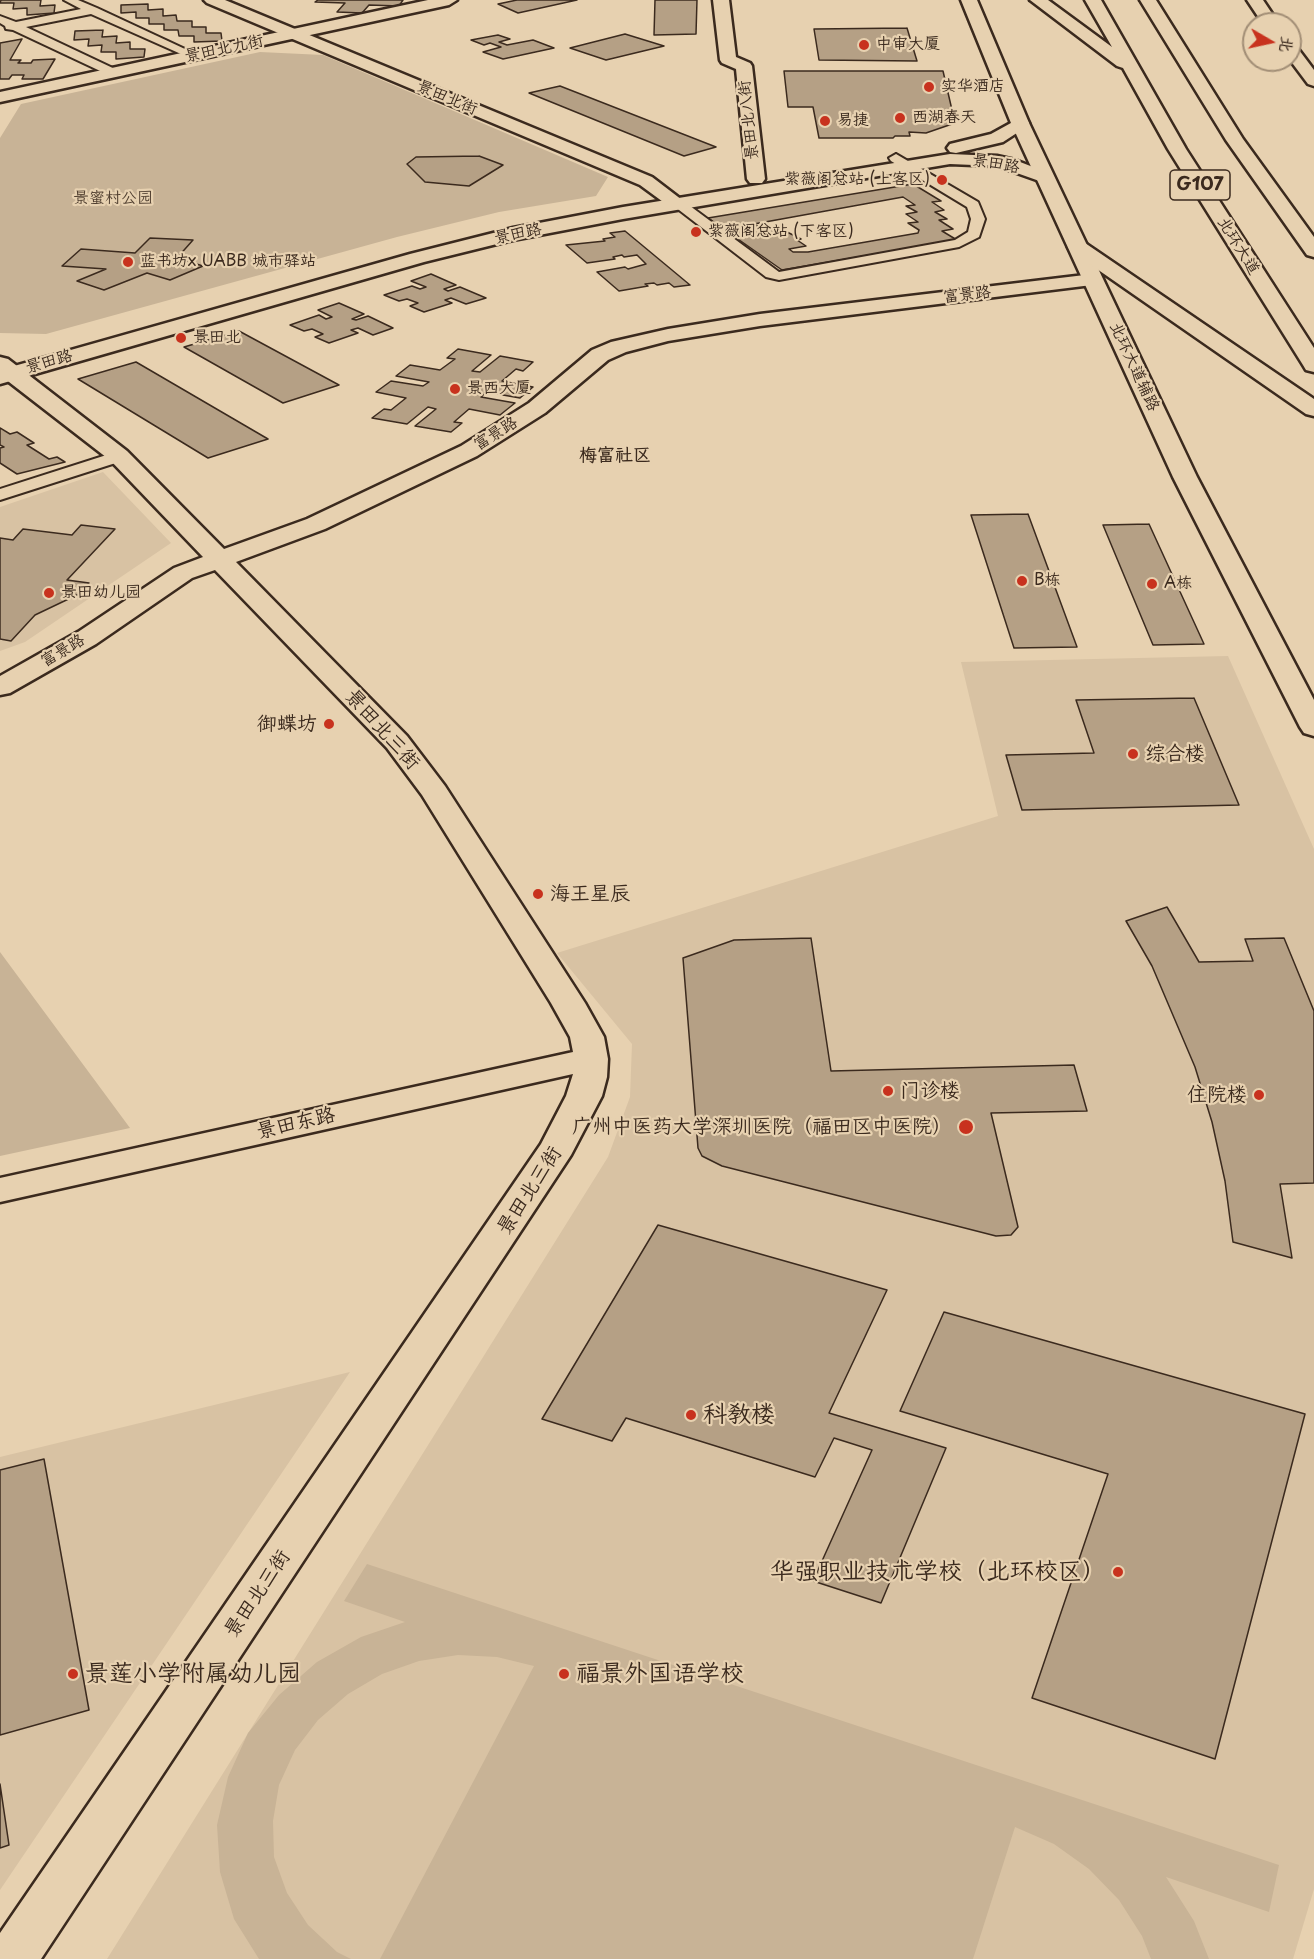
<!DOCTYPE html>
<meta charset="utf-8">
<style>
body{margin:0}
#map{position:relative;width:1314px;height:1959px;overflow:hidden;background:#e7d1b0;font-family:"Playpen Sans","LXGW WenKai TC",sans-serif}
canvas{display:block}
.north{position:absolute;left:1242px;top:12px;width:60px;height:60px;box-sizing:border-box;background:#e7d1b0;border:2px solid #a28e76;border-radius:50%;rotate:99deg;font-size:16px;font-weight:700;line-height:24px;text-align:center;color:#3b2a1e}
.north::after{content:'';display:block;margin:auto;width:21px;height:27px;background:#c8321e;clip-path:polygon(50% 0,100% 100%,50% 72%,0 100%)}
</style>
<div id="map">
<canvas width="1314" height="1959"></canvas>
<div class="north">北</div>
</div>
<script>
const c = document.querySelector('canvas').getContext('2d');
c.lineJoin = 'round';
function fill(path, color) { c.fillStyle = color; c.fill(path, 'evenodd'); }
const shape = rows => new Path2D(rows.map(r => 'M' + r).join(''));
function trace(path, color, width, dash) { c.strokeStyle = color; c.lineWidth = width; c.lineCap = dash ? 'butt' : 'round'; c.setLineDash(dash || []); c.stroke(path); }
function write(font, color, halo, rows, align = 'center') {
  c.font = font + ' "Playpen Sans","LXGW WenKai TC",sans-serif'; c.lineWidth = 4.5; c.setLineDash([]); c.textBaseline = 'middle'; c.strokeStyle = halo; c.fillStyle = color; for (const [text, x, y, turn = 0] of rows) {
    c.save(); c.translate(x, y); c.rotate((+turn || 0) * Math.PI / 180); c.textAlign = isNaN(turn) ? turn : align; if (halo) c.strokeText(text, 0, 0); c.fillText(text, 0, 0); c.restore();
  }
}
const built = shape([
 [103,472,171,543,25,642,0,651,0,507],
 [1228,656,1314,849,1314,1889,1293,1959,107,1959,608,1157,630,1097,632,1044,557,953,998,816,961,662],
 [350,1372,0,1890,0,1457]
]);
const green = shape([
 [260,52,323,55,608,177,596,196,499,212,397,237,46,334,0,333,0,138,21,104],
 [0,952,130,1128,0,1156],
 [367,1564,1279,1865,1269,1912,1166,1877,1194,1921,1209,1959,1151,1959,1142,1936,1119,1900,1089,1869,1054,1844,1015,1827,973,1959,380,1959,534,1666,497,1657,458,1655,419,1661,382,1674,348,1694,318,1720,295,1750,279,1785,273,1821,274,1857,287,1893,308,1925,337,1952,351,1959,259,1959,234,1919,220,1872,217,1825,228,1777,248,1733,279,1695,317,1662,361,1637,405,1622,344,1601]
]);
const building = shape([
 [1,0,41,0,40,6,55,5,54,13,27,15,27,8,13,9,14,3,0,3,1,0],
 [318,0,403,0,399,6,369,5,362,13,337,12,345,3,315,2,318,0],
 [517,0,577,0,518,13,498,4,517,0],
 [655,0,697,0,696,34,654,35,655,0],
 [148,4,148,10,163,9,163,16,176,15,177,21,192,21,192,27,206,27,206,33,221,33,222,41,194,42,194,36,179,36,178,30,164,30,164,24,149,24,149,18,136,18,136,12,121,13,121,5,148,4],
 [907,28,917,61,819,60,814,29,907,28],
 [103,30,102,37,117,36,116,43,130,42,130,49,145,49,144,57,116,59,116,52,101,52,102,45,88,46,89,39,74,40,75,31,103,30],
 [625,34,664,46,606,60,570,48,625,34],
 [498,35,510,39,499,42,507,45,533,40,554,48,503,59,483,52,501,47,490,43,484,45,471,40,498,35],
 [22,39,10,60,21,60,18,63,31,63,33,60,55,59,43,79,22,79,24,75,12,75,9,79,0,79,0,43,22,39],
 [784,71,943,71,955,123,926,133,909,132,910,136,895,136,893,138,819,138,813,107,788,107,784,71],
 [560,86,716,147,684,156,529,93,560,86],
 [479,156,503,165,469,186,425,182,407,164,416,157,479,156],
 [913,184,941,201,932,202,944,210,935,212,947,219,939,220,953,229,942,231,957,240,782,270,708,218,913,184],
 [903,197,915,205,906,206,917,212,906,214,918,222,908,223,919,230,918,233,808,252,793,252,789,249,806,246,797,240,801,239,779,228,764,230,754,224,903,197],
 [625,231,690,285,674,287,669,283,657,285,654,283,645,284,648,286,619,291,597,272,625,267,628,269,646,264,637,255,624,257,622,255,613,257,615,259,587,263,566,245,605,241,603,239,615,237,610,233,625,231],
 [150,238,193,240,177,258,203,266,170,280,147,273,104,290,77,281,106,269,62,266,81,249,135,253,150,238],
 [431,274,456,285,444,289,448,291,460,287,486,298,466,304,451,298,445,300,452,303,424,312,410,306,418,303,407,299,399,301,384,295,412,286,420,289,426,287,411,281,431,274],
 [339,303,364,314,352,319,356,320,368,316,393,328,373,335,358,328,351,330,358,333,329,343,315,337,323,334,312,329,304,331,290,325,319,315,326,319,332,317,318,310,339,303],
 [239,331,339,385,283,403,184,347,239,331],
 [458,349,491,355,472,371,480,372,500,356,533,362,523,371,516,369,502,381,533,387,520,398,486,392,481,397,515,403,500,415,469,409,454,422,462,423,451,432,415,426,436,409,428,407,407,424,372,418,384,409,391,410,406,398,376,392,391,381,423,386,429,382,396,376,410,365,440,370,455,359,447,358,458,349],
 [136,362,268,439,208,458,78,379,136,362],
 [0,428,10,434,17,432,34,443,27,445,49,459,57,457,65,462,17,474,0,463,0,448,4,447,0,445,0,428],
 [1028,514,1077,647,1014,648,971,515,1028,514],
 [1149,524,1204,644,1153,645,1103,525,1149,524],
 [81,525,115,529,67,580,89,583,79,594,35,615,11,641,0,639,0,538,13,540,23,529,72,535,81,525],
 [1194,698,1239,805,1022,810,1006,755,1094,753,1076,700,1194,698],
 [1167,907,1199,962,1253,961,1245,939,1284,938,1314,1011,1314,1183,1280,1184,1292,1258,1233,1242,1225,1181,1212,1122,1195,1067,1152,966,1126,921,1167,907],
 [811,938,831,1071,1074,1065,1087,1111,991,1113,1018,1227,1011,1235,996,1236,722,1166,702,1156,698,1148,683,958,734,940,811,938],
 [658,1225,887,1290,829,1413,946,1448,881,1603,813,1581,872,1450,834,1438,815,1477,626,1418,612,1441,542,1419,658,1225],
 [944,1312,1305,1414,1215,1759,1032,1698,1108,1474,900,1411,944,1312],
 [44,1459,89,1710,0,1735,0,1470,44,1459],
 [0,1784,9,1845,0,1848,0,1784]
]);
const service = shape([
 [64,0,78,0,97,8,200,56,194,59,190,58,91,14,26,27,117,70,119,73,113,77,13,30,6,29,5,26,0,23,0,16,16,22,81,9,64,0],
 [896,154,978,202,985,219,979,237,959,247,779,280,766,277,670,203,672,200,682,200,779,272,955,240,968,232,971,219,967,207,891,161,889,158,896,154],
 [119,451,125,452,128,456,125,460,0,500,0,489,119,451]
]);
const minor = shape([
 [428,0,457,0,449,5,0,102,0,92,428,0],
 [713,0,729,0,736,57,750,63,752,66,765,179,762,183,750,183,747,179,736,69,722,63,720,60,713,0],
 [1093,274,1100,276,1103,280,1100,284,760,326,668,341,626,352,608,360,545,413,477,456,325,529,236,562,407,736,445,786,585,1003,604,1037,608,1059,607,1077,602,1096,571,1155,41,1959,0,1959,0,1933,541,1144,566,1096,573,1074,0,1202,0,1178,573,1052,570,1037,551,1003,422,795,387,748,215,570,192,578,96,644,10,693,0,695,0,676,78,632,174,568,203,557,111,461,0,375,0,357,8,359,127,451,224,549,307,519,461,446,529,403,592,350,611,342,668,329,760,314,1093,274]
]);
const tertiary = shape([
 [204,0,225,0,652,177,686,203,684,207,670,207,640,185,207,3,204,0]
]);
const secondary = shape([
 [1020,118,1026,119,1029,123,1026,127,1003,142,956,153,950,152,947,148,950,144,991,134,1020,118],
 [950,154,997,156,1015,160,1051,174,1054,178,1051,182,1045,183,997,166,950,164,623,219,513,240,424,262,0,384,0,370,410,254,513,228,623,207,950,154]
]);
const primary = shape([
 [961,0,977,0,1029,123,1197,477,1314,700,1314,736,1304,733,1300,727,1173,477,1011,123,961,0],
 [1247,0,1263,0,1279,24,1263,24,1247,0],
 [1290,44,1296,46,1314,70,1314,86,1308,84,1290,60,1290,44]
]);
const trunk = shape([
 [1030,0,1048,0,1112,47,1085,0,1101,0,1186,149,1314,348,1314,372,1306,370,1303,365,1168,149,1123,68,1117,66,1030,0],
 [1140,0,1156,0,1243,139,1314,237,1314,257,1307,255,1226,140,1140,0],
 [1078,241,1085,243,1314,399,1314,416,1306,414,1071,251,1068,247,1071,243,1078,241]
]);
const markers = [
 [864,45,6,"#c8321e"],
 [929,87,6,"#c8321e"],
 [900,118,6,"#c8321e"],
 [825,121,6,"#c8321e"],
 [942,180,6,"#c8321e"],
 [696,232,6,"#c8321e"],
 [128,262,6,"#c8321e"],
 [181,338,6,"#c8321e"],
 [455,389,6,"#c8321e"],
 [1022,581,6,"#c8321e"],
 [1152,584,6,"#c8321e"],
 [49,593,6,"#c8321e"],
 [329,724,6,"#c8321e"],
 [1133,754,6,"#c8321e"],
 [538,894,6,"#c8321e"],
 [888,1091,6,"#c8321e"],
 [1259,1095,6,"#c8321e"],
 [966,1127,8,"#c8321e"],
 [691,1415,6,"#c8321e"],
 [1118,1572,6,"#c8321e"],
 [73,1674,6,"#c8321e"],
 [564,1674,6,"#c8321e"]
];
const farPoinames = [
 ["中审大厦",876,45],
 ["实华酒店",941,87],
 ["西湖春天",912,118],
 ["易捷",837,121],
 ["紫薇阁总站 (上客区)",930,180,"right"],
 ["紫薇阁总站 (下客区)",708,232],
 ["蓝书坊x UABB 城市驿站",140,262],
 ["景田北",193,338],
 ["景西大厦",467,389],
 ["B栋",1034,581],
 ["A栋",1164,584],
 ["景田幼儿园",61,593]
];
const farStreetnames = [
 ["景田北九街",224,49,-12],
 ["景田北街",447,98,23],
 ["景田北八街",749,120,-96],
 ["景田路",996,164,10],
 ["景田路",518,234,-12],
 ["北环大道",1238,246,58],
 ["富景路",967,295,-7],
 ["景田路",49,362,-16],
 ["北环大道辅路",1134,367,65],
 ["富景路",496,434,-32],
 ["富景路",63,651,-31]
];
const farParknames = [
 ["景蜜村公园",113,199]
];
const shields = [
 [1200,185,60]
];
const shieldNames = [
 ["G107",1200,185]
];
const farQuarternames = [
 ["梅富社区",615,456]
];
const poiNames = [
 ["御蝶坊",317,724],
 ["综合楼",1145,754,"left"],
 ["海王星辰",550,894,"left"],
 ["门诊楼",900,1091,"left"],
 ["住院楼",1247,1095],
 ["广州中医药大学深圳医院（福田区中医院）",952,1127]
];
const streetNames = [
 ["景田北三街",382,730,48],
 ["景田东路",296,1124,-13],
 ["景田北三街",530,1191,-57],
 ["景田北三街",258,1594,-56]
];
const nearPoinames = [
 ["科教楼",703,1415],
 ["华强职业技术学校（北环校区）",1106,1572,"right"],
 ["景莲小学附属幼儿园",85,1674],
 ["福景外国语学校",576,1674]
];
fill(built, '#d8c2a3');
fill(green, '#c8b396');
fill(building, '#b5a085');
trace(building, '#3b2a1e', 1.5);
trace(service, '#3b2a1e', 4);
trace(minor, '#3b2a1e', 5);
trace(tertiary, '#3b2a1e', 5);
trace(secondary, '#3b2a1e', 5);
trace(primary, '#3b2a1e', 5);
trace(trunk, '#3b2a1e', 5);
fill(service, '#e7d1b0');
fill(minor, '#e7d1b0');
fill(tertiary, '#e7d1b0');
fill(secondary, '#e7d1b0');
fill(primary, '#e7d1b0');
fill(trunk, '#e7d1b0');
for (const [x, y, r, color] of markers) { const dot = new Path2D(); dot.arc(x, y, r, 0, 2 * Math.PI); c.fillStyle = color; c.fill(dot); trace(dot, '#e7d1b0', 2); }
write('16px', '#3b2a1e', '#e7d1b0', farPoinames, 'left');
write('16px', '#3b2a1e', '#e7d1b0', farStreetnames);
write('16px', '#503f30', '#e7d1b0', farParknames);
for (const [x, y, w] of shields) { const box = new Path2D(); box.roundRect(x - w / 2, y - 15, w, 30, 4.5); c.fillStyle = '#e7d1b0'; c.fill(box); trace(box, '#3b2a1e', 1.5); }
write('bold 18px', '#3b2a1e', null, shieldNames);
write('bold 18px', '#3b2a1e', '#e7d1b0', farQuarternames);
write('20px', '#3b2a1e', '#e7d1b0', poiNames, 'right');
write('20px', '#3b2a1e', '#e7d1b0', streetNames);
write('24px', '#3b2a1e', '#e7d1b0', nearPoinames, 'left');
</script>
